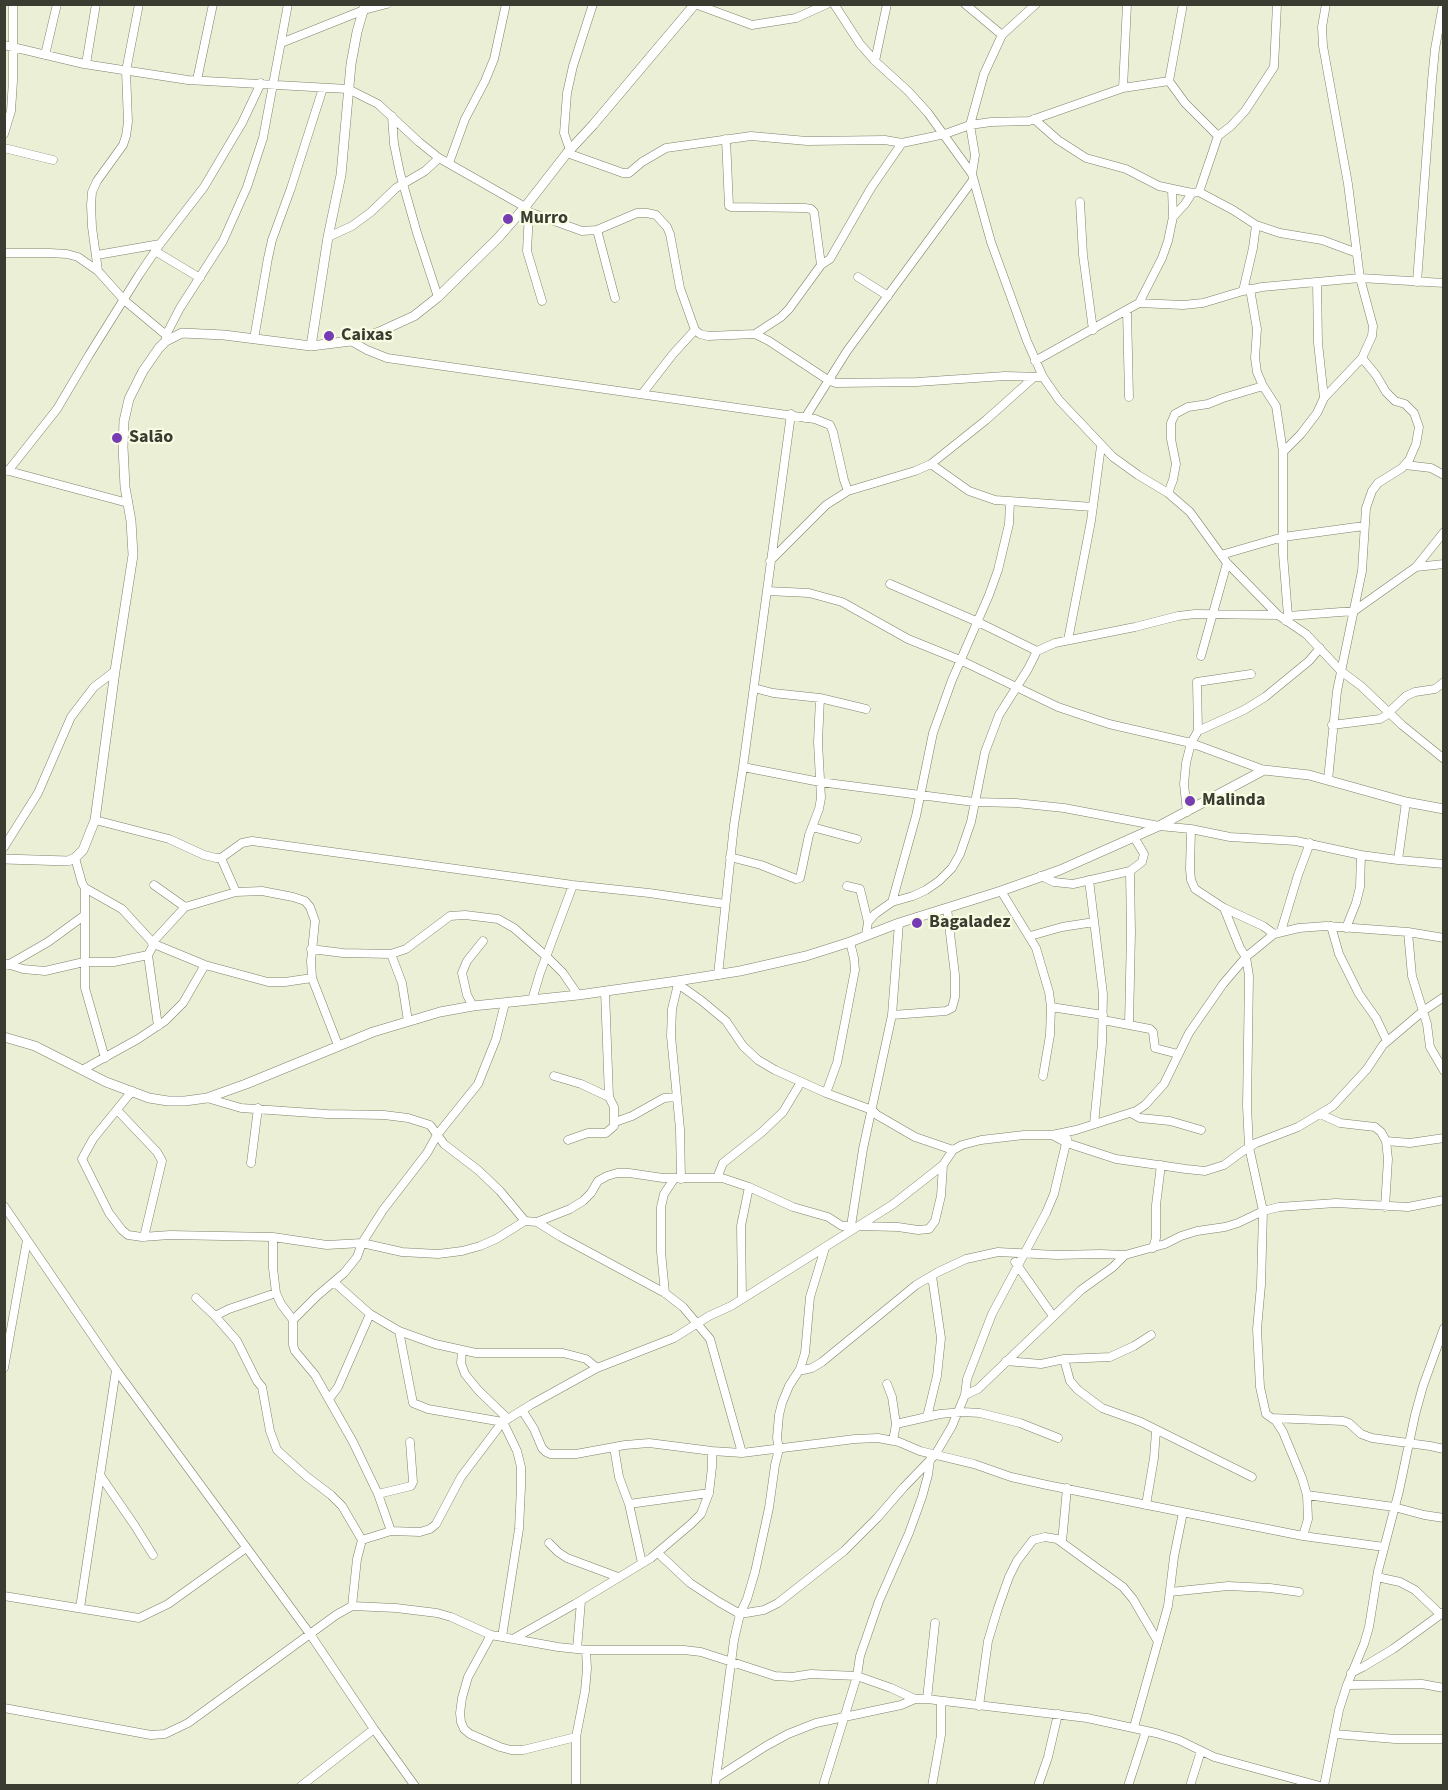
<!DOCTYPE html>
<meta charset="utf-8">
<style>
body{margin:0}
#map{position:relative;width:1448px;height:1790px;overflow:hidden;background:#eaefd5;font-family:"Source Sans 3",sans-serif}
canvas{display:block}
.frame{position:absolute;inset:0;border:6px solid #3a3c32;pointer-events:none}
</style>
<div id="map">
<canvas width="1448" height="1790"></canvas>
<div class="frame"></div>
</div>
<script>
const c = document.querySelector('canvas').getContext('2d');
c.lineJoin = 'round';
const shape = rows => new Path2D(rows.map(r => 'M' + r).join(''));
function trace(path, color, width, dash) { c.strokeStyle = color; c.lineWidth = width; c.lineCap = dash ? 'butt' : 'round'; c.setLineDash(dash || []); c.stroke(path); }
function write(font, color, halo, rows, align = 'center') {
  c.font = font + ' "Source Sans 3",sans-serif'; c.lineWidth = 4.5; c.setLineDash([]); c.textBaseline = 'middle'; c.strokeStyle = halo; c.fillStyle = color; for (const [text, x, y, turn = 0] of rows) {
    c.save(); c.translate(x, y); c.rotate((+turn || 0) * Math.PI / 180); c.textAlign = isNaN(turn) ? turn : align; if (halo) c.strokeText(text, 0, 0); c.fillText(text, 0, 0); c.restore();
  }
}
const minor = shape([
 [695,4,752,25,796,18,827,4],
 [834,4,860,44,875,61,908,91,928,113,972,174,991,242,1027,341,1043,377,1059,400,1113,457,1138,475,1168,493,1190,512,1227,563,1278,615,1306,634,1341,671,1361,686,1402,725,1444,759],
 [965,4,1002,35],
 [1183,4,1169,81,1185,103,1218,136,1199,192],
 [281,43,364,10,387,4],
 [4,45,84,64,188,80,348,89,378,104,419,142,439,158,525,207,529,212,582,231,597,230,637,213,647,213,656,215,667,227,670,234,680,288,695,330,700,334,708,336,755,334,769,341,828,380,836,383,917,382,1005,376,1043,377],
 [45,55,57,4],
 [875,61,887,4],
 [86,64,96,4],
 [197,80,213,4],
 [1123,88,1127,4],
 [392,116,394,144,400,173,417,233,438,297],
 [1034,119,1058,140,1086,158,1126,169,1159,186,1192,193,1199,192,1233,210,1256,225,1280,233,1322,240,1357,253],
 [4,134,11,111,13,81,13,4],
 [1218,136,1231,126,1245,111,1274,67,1277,4],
 [726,139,729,206,731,207,805,208,811,209,814,212,821,265],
 [4,148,53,160],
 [570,150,564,133,567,93,573,66,593,4],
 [567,153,623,173,629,173,642,162,666,148,751,136,807,141,885,140,902,143,945,134,970,125,991,122,1029,121,1123,88,1169,81],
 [449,163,465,119,485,81,494,59,506,4],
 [972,174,975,155,970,125,984,74,1002,35,1036,4],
 [1080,202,1083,255,1093,330],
 [529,212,527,251,542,301],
 [1173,217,1185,204,1192,193],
 [597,230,615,298],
 [328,237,352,226,371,212,396,188,425,171,439,158],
 [155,251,200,278],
 [4,253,50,253,67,254,78,257,98,271,124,300,166,335],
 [97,255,160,244],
 [98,271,92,227,91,205,92,192,97,181,123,145,126,136,128,122,126,71,139,4],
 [858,277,888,296],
 [1417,282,1432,80,1435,49,1443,4],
 [1250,289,1257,329,1255,358,1257,372,1263,386,1276,406,1283,452,1283,554,1288,616,1286,621],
 [1243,291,1253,248,1256,225],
 [1139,303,1162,258,1168,241,1173,217,1172,189],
 [1127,310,1129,397],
 [755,334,781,317,789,309,821,265,830,259,871,188,902,143],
 [254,339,268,258,272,240,291,188,323,88],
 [166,341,166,335,180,308,223,241,247,187,263,138,288,4],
 [351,341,367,350,387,358,815,419,830,425,833,432,844,480,848,491],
 [1035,361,1139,303,1183,305,1203,303,1243,291,1262,287,1360,278,1444,283],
 [642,394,673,354,695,330],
 [1324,398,1362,358,1372,336,1373,326,1360,278,1348,184,1323,46,1322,27,1326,4],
 [805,418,847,351,973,180],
 [1283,452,1301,434,1317,413,1324,398,1318,343,1317,282],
 [931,464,969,491,995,500,1093,507],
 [1405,465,1431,468,1444,475],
 [5,470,128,503],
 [8,471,57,409,89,355,139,275,160,244,204,187,242,123,261,83],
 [1168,493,1173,480,1176,464,1171,439,1171,423,1175,414,1188,407,1208,404,1223,398,1263,386],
 [1221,555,1283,537,1364,526],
 [770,561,826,505,848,491,915,471,931,464,986,420,1033,378],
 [1416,567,1444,564],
 [890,584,978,622,1037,651],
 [767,591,809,593,842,602,908,639,960,660,1058,707,1109,724,1191,743,1264,770],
 [1288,616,1354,611,1416,567,1444,532],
 [1068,640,1091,521,1101,446],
 [1201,656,1227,563],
 [754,688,773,693,820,698,866,709],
 [1332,725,1380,719,1385,716,1406,696,1415,692,1435,689,1444,682],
 [1198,731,1197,682,1251,674],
 [743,767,820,782,974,802,1016,803,1064,808,1159,826,1191,829,1230,837,1296,841,1361,855,1398,860,1444,864],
 [1328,780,1337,691,1362,571,1366,508,1372,491,1378,483,1402,468,1409,460,1416,444,1419,427,1414,413,1405,404,1395,401,1386,392,1376,375,1362,358],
 [1187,812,1184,784,1186,763,1191,743,1198,731,1244,710,1265,697,1309,661,1320,648],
 [95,820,169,839,204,855,216,858,221,858,242,843,252,841,573,885,649,893,725,904],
 [812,827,857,839],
 [1191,829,1190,869,1191,880,1195,889,1224,908,1263,926,1274,934],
 [4,847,38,793,71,717,94,687,115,671],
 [730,857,761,865,796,879,800,878,809,835,819,809,821,798,818,742,820,698],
 [75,858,82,883,85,888,122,909,154,944,205,965,268,982,285,982,312,978],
 [221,858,236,892],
 [1398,860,1406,802],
 [1041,876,1054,882,1073,884,1130,871,1142,862,1144,854,1134,837],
 [1089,880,1103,994,1102,1043,1094,1124],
 [154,885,185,907],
 [847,886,860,889,868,922],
 [85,888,85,988,105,1058],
 [1001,891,1036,948,1049,992,1051,1007,1050,1035,1043,1076],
 [892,902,916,816,933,733,952,680,989,595,998,570,1009,524,1010,502],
 [1224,908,1240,948,1246,957,1249,976,1247,1106,1249,1147,1263,1211,1261,1285,1257,1329,1260,1387,1266,1414,1276,1421,1283,1432,1302,1478,1307,1495,1308,1519,1303,1536],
 [1331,926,1339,954,1359,994,1376,1018,1387,1041],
 [1346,928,1356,903,1360,887,1361,855],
 [1281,931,1298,875,1310,843],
 [1408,932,1412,976,1427,1024,1430,1047,1444,1071],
 [866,935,868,922,875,914,892,902,913,896,926,890,939,881,952,868,960,854,971,822,985,752,993,731,999,715,1028,669,1037,651,1055,643,1135,627,1178,616,1195,614,1278,615],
 [1030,936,1062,927,1094,922],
 [152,943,185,907,236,892,262,891,293,897,305,901,310,907,315,921,311,961,312,978,338,1045],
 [154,944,148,955,158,1026],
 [311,949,343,953,391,954,406,949,450,916,465,915,498,919,514,928,547,957,563,973,578,995],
 [391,954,402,983,408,1021],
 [4,963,23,969,45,971,84,962,114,962,148,955],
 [8,965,48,942,85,915],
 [718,975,734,825,743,767,791,414],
 [677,981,678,984,702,1001,726,1021,743,1046,758,1060,775,1070,826,1093,872,1110,877,1115,915,1137,953,1150],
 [678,984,672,1009,671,1036,680,1129,681,1179],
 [532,1000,540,973,573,885],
 [473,1006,467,995,462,973,467,961,483,941],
 [1051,1007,1103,1015],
 [892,1015,946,1011,952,1008,955,997,955,975,947,908],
 [1103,1020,1150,1029,1153,1032,1155,1048,1178,1054],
 [1129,1024,1131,932,1130,871],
 [82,1070,138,1039,165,1021,183,1003,205,965],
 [554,1076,581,1084,609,1097],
 [132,1091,93,1139,82,1159,109,1213,122,1230,128,1235,142,1237,170,1235,273,1237,327,1245,362,1243,402,1252,438,1254,462,1251,480,1246,496,1239,525,1221],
 [826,1093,837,1063,855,970,854,958,850,942],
 [207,1098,241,1108,327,1114,384,1115,408,1118,430,1125,444,1144,478,1170,500,1191,525,1221,537,1222,561,1237,665,1293,683,1307,710,1339,742,1453],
 [118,1111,157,1152,162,1161,144,1237],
 [1131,1113,1140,1118,1170,1121,1201,1130],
 [1320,1114,1340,1123,1375,1127,1381,1132,1386,1141,1388,1159,1385,1207],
 [615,1122,632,1116,664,1098,677,1097],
 [1052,1135,1067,1143,1116,1159,1186,1169,1205,1171,1224,1165,1243,1151,1256,1143,1298,1127,1333,1106,1367,1069,1383,1045,1423,1011,1444,997],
 [568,1140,588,1133,606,1133,614,1126,614,1107,609,1097,605,991],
 [1386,1141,1410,1143,1444,1138],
 [251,1163,258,1108],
 [717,1178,723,1163,762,1132,783,1112,801,1082],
 [4,1206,116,1370,310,1634,374,1729,415,1786],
 [537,1222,570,1209,583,1201,591,1193,598,1181,607,1176,617,1173,629,1173,663,1178,722,1178,749,1187,793,1207,828,1217,842,1226,851,1226],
 [860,1226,898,1227,918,1230,929,1229,935,1221,941,1196,943,1165],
 [852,1228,851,1226,863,1149,892,1015,899,923],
 [273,1237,273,1268,276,1293,281,1304,293,1320,293,1345,295,1351,315,1375,353,1442,378,1494,391,1531],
 [1153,1248,1156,1238,1156,1205,1161,1165],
 [1015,1262,1053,1316],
 [334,1282,370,1314,399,1331,435,1344,476,1353,563,1353,586,1359,597,1368],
 [665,1293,661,1252,661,1207,664,1194,674,1179],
 [196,1298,215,1316,229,1309,276,1293],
 [742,1298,741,1226,749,1187],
 [215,1316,237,1341,257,1381,262,1387,270,1431,277,1450,306,1476,331,1495,342,1506,362,1540],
 [293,1320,317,1296,344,1273,357,1257,362,1243,383,1210,427,1153,437,1135,478,1084,496,1039,505,1003],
 [399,1331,413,1403,428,1409,503,1422,517,1451,521,1467,521,1487,519,1529,502,1637],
 [462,1351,461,1363,465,1374,478,1390,508,1419],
 [1064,1359,1070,1381,1078,1390,1102,1408,1141,1422,1252,1477],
 [1006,1361,1041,1364,1064,1359,1110,1357,1134,1346,1151,1335],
 [4,1368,27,1240],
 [800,1369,803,1370,812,1368,822,1362,916,1285,938,1272,966,1259,998,1252,1057,1255,1100,1254,1125,1255],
 [887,1384,892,1397,896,1424,893,1441],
 [965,1395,967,1379,992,1314,1046,1213,1054,1194,1067,1139],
 [329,1399,338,1387,370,1314],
 [522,1410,534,1429,542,1448,546,1452,550,1454,576,1454,625,1445,649,1443,712,1451,742,1453,855,1439,878,1438,899,1442,920,1451,974,1464,1011,1477,1047,1485,1303,1536,1384,1547],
 [927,1417,937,1376,941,1338,932,1276],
 [1272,1418,1343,1421,1349,1423,1361,1434,1372,1438,1430,1446,1444,1449],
 [896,1424,940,1414,963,1412,980,1413,1020,1423,1058,1438],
 [614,1447,619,1477,629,1504,642,1563],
 [100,1475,135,1526,153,1555],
 [378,1494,411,1486,413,1482,410,1442],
 [1307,1495,1394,1507,1424,1515,1444,1518],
 [629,1504,709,1493],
 [1146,1505,1154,1458,1156,1431],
 [1062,1542,1067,1488],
 [549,1543,558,1552,567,1558,618,1577],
 [658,1553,690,1583,719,1602,740,1614,764,1610,778,1603,844,1551,877,1518,904,1487,935,1455,952,1426,965,1395,978,1389,1081,1290,1113,1267,1125,1255,1165,1244,1181,1236,1197,1231,1225,1227,1238,1223,1263,1211,1279,1207,1336,1203,1408,1207,1444,1200],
 [1377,1577,1400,1582,1415,1590,1440,1614],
 [1170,1592,1228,1586,1270,1588,1299,1592],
 [4,1596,139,1618,168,1604,246,1548],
 [352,1606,357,1559,362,1540,391,1531,420,1532,430,1529,436,1524,461,1477,498,1428,503,1422,532,1404,597,1368,674,1338,709,1316,731,1306,892,1205,943,1165,953,1150,962,1145,981,1140,1024,1135,1052,1135,1076,1130,1136,1111,1145,1105,1164,1084,1189,1033,1223,984,1246,957,1274,934,1299,928,1326,926,1408,932,1444,938],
 [80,1608,116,1370],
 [491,1635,468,1677,462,1698,460,1713,461,1722,464,1729,470,1734,500,1747,511,1750,523,1750,576,1737],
 [513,1639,575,1604,651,1558,691,1524,701,1514,709,1493,712,1467,712,1451],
 [577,1649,581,1601],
 [1351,1673,1363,1667,1393,1649,1444,1612],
 [1347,1685,1422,1684,1444,1688],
 [927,1699,935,1623],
 [979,1706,988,1641,998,1608,1009,1577,1017,1561,1033,1540,1045,1537,1057,1539,1123,1587,1133,1599,1157,1640],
 [4,1708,151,1735,165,1734,188,1723,336,1615,352,1606,396,1608,437,1613,451,1617,491,1635,558,1647,586,1650,684,1650,701,1652,775,1676,792,1677,811,1674,857,1676,891,1688,915,1699,927,1699,1087,1718,1156,1733,1179,1740,1214,1757,1320,1786],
 [1134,1727,1168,1606,1174,1557,1183,1512],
 [1335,1734,1395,1739,1444,1739],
 [716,1778,766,1746,788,1734,816,1723,901,1705,915,1699],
 [301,1786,374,1729],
 [576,1786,576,1737,585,1691,587,1669,586,1650],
 [715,1786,734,1640,740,1614,747,1599,755,1572,769,1508,775,1465,779,1449,777,1438,779,1415,782,1403,789,1386,800,1369,805,1353,810,1297,825,1248],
 [823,1786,857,1676,860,1656,879,1601,909,1533,922,1497,928,1475,930,1460],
 [932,1786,941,1735,941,1702],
 [1038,1786,1048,1757,1058,1714],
 [1128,1786,1146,1731],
 [1190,1786,1201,1751],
 [1324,1786,1339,1710,1347,1685,1364,1644,1369,1627,1378,1571,1399,1491,1415,1415,1423,1386,1444,1328]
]);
const tertiary = shape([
 [311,346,328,237,341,175,351,64,357,32,365,4],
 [4,859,68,861,75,858,83,850,95,820,115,671,133,555,131,521,125,487,123,447,124,421,129,399,143,371,159,348,166,341,182,333,224,335,311,346,351,341,379,332,414,316,438,297,498,238,525,207,567,153,593,125,695,4],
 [4,1037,35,1046,106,1082,149,1098,168,1101,185,1101,207,1098,246,1084,373,1032,440,1012,473,1006,578,995,677,981,740,971,806,956,850,942,899,923,1001,891,1060,870,1159,826,1264,770,1309,775,1406,802,1444,809]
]);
const markers = [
 [508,219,6,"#753cb3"],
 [329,336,6,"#753cb3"],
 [117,438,6,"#753cb3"],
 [1190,801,6,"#753cb3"],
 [917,923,6,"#753cb3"]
];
const poiNames = [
 ["Murro",520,219],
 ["Caixas",341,336],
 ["Salão",129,438],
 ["Malinda",1202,801],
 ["Bagaladez",929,923]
];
trace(minor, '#7d826b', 9);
trace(tertiary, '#7d826b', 10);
trace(minor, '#fff', 8);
trace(tertiary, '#fff', 9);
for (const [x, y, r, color] of markers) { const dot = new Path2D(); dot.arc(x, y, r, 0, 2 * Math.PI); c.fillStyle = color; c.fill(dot); trace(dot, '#f7fce3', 2); }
write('bold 18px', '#3a3c32', '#f7fce3', poiNames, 'left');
</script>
